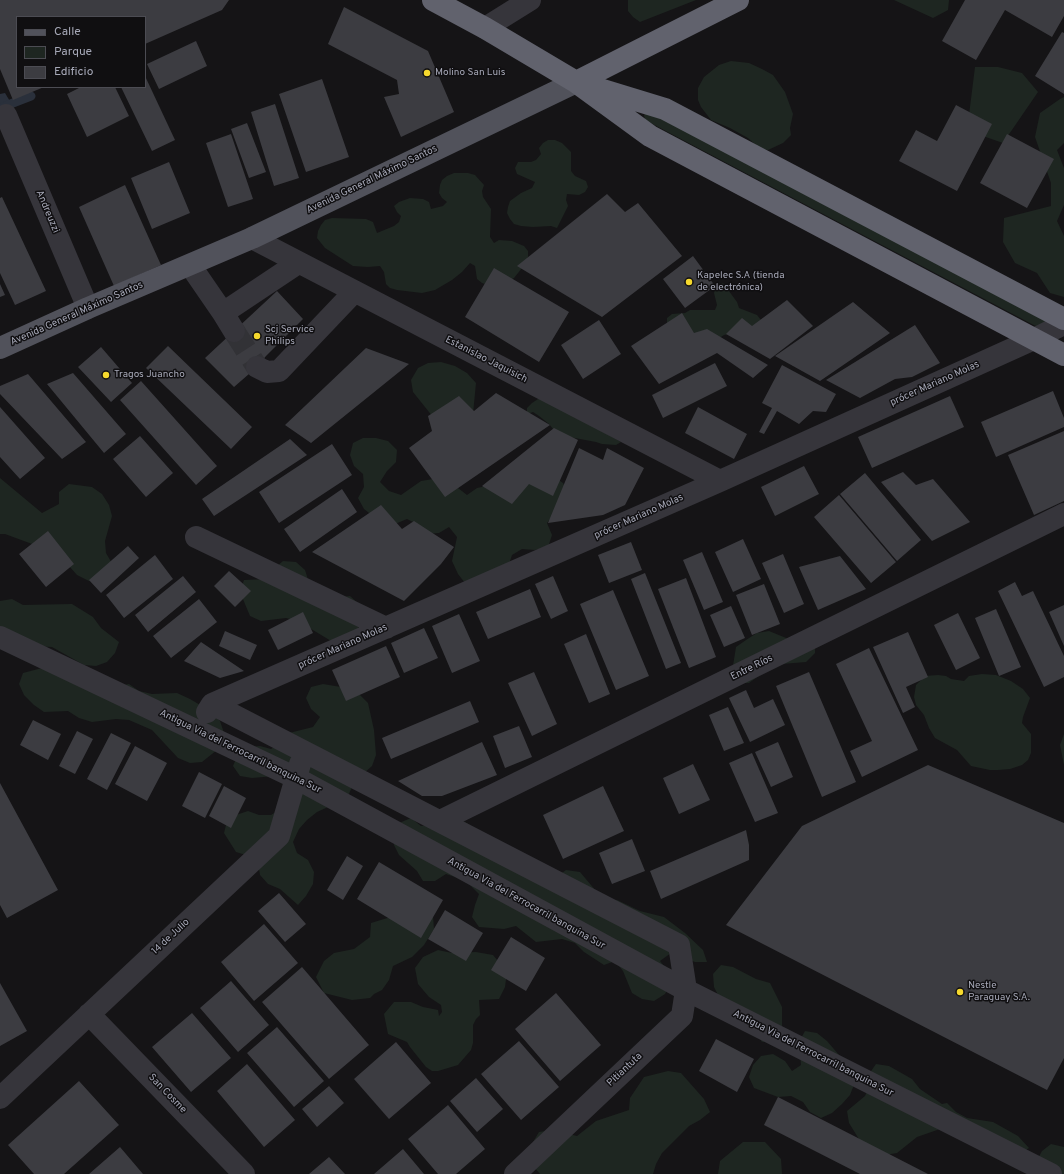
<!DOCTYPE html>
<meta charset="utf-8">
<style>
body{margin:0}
#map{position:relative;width:1064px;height:1174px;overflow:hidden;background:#151416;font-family:Overpass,sans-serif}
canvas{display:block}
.legend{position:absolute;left:16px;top:16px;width:130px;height:72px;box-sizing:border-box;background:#100f11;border:1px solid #4c4c53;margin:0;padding:5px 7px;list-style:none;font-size:12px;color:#a6a8b7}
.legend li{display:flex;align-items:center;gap:8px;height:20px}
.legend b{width:20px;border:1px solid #4c4c53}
</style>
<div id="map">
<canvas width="1064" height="1174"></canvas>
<ul class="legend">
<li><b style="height:5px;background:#51525b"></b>Calle</li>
<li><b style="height:11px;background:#1e2621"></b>Parque</li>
<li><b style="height:11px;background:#3c3c41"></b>Edificio</li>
</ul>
</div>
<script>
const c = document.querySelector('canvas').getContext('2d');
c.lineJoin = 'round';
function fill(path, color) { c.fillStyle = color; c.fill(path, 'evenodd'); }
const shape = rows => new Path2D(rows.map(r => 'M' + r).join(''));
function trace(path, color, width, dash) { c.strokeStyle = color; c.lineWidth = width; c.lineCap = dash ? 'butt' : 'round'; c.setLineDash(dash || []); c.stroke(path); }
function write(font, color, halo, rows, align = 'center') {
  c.font = font + ' Overpass,sans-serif'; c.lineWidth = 3; c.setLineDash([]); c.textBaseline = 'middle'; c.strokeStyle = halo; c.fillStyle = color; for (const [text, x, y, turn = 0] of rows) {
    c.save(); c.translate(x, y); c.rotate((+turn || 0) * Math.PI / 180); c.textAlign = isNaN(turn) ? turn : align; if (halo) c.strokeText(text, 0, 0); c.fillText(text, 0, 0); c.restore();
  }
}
const green = shape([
 [628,0,696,0,640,22,633,17,628,11],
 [894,0,949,0,948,10,933,18],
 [731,61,749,63,762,69,773,75,785,92,793,114,790,128,791,135,783,143,768,150,759,148,748,138,730,128,711,120,701,107,698,100,698,88,704,77,719,65],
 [975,67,998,67,1022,73,1038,92,1003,143,980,135,969,115],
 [1064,97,1064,143,1057,150,1064,168,1064,205,1057,221,1064,236,1064,297,1050,293,1037,273,1015,263,1003,242,1004,218,1051,206,1051,183,1035,137,1040,113,1060,99],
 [651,110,1048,321,1042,328,1064,341,645,120,644,115,647,112],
 [548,140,555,140,562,143,571,152,571,171,575,176,586,181,588,187,585,192,579,195,567,194,566,200,568,206,557,228,551,226,533,227,521,226,514,224,510,219,507,213,508,207,510,201,521,193,532,188,535,182,517,174,515,168,518,162,531,162,536,160,541,154,539,148,543,143],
 [454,173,468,173,475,175,484,185,482,191,483,197,491,209,490,237,494,243,499,240,512,241,524,246,528,251,528,257,522,268,514,278,503,284,488,285,482,283,477,279,475,266,470,263,462,272,452,280,435,290,422,293,397,290,390,288,386,284,384,272,380,266,368,267,353,266,325,248,317,238,318,231,321,225,325,220,332,218,366,219,373,222,377,233,394,226,399,222,401,216,397,212,394,206,399,202,410,198,423,199,429,202,431,209,443,206,447,202,442,198,439,193,440,185,442,180,447,176],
 [723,283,737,302,739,308,757,315,761,320,760,327,724,335,707,346,667,324,667,318,672,314,685,313,690,310,715,310,717,305,714,293,716,286],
 [441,362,455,366,467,373,476,383,473,414,437,422,413,392,411,380,418,368,428,363],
 [544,398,621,442,616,445,602,444,596,442,564,436,553,429,549,424,539,416,533,412,527,414,527,408,532,403,538,399],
 [363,438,376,438,388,441,397,450,396,462,387,471,380,482,389,491,401,495,421,481,433,479,458,488,467,495,477,488,531,476,553,476,563,483,569,495,547,523,552,535,548,547,535,550,522,549,512,555,508,567,465,583,458,574,452,561,457,537,449,527,439,533,426,534,419,525,407,519,395,524,383,524,364,509,358,498,364,487,363,474,354,466,350,455,353,443],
 [0,478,42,513,59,504,59,492,69,484,92,487,102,494,109,505,112,516,105,541,106,553,113,565,101,582,89,581,77,575,69,566,43,548,5,534,0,534],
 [283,561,296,562,305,570,313,595,324,599,350,596,359,604,361,617,358,629,341,647,298,621,286,618,261,621,250,616,240,592,244,580,268,579,275,568],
 [12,599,23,605,72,604,93,617,101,628,119,642,115,653,107,662,96,666,84,665,52,647,13,645,0,640,0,601],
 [815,627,815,653,806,662,782,664,760,675,749,683,737,683,732,672,736,647,746,640,757,633,769,631,791,640],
 [57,664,105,689,129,684,139,691,152,694,177,693,190,699,212,712,220,721,224,733,222,746,202,762,190,763,178,758,152,730,129,720,116,719,92,722,79,718,68,711,44,712,34,705,24,695,19,684,23,673],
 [982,674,996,675,1011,681,1023,689,1030,698,1023,717,1022,723,1031,734,1031,753,1028,760,1022,765,1010,769,998,770,990,770,971,766,957,750,935,738,929,728,924,715,916,705,914,697,916,685,925,676,938,675,946,676,951,679,964,681,969,676],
 [323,684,347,688,359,694,368,703,374,730,376,755,372,766,354,782,349,794,337,798,328,807,317,812,307,820,299,829,293,842,297,853,308,860,314,872,313,884,306,896,298,905,280,889,268,884,260,875,258,863,249,856,236,852,224,833,227,821,236,815,248,811,259,815,271,815,282,808,285,785,275,776,252,778,240,776,233,766,238,754,248,747,260,746,271,749,282,742,289,733,313,727,320,717,311,709,306,698,311,687],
 [1064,734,1064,765,1060,745],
 [455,816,488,836,547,884,566,870,580,872,607,904,617,900,640,911,664,917,685,933,703,950,707,962,695,962,671,953,660,961,668,971,671,983,665,994,654,1001,642,999,632,993,623,971,615,961,604,965,584,952,575,943,562,939,536,942,516,926,504,929,479,927,472,917,475,905,479,894,470,885,458,878,446,874,435,881,423,881,417,871,399,855,394,845,393,833,399,823,411,818,421,826,433,824],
 [394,916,433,916,434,929,424,945,412,957,393,966,389,980,382,990,374,994,370,998,352,1000,324,993,316,977,324,961,334,953,354,949,370,937,371,923],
 [438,950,452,953,476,952,493,955,507,972,505,987,499,999,479,1000,480,1015,476,1019,473,1025,473,1043,471,1050,458,1065,438,1071,432,1071,426,1067,410,1047,407,1042,388,1034,384,1014,394,1002,411,1002,423,1007,438,1010,439,1016,442,1012,441,1005,429,997,418,984,415,968,423,957],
 [721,965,733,967,756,979,770,983,782,1007,782,1032,774,1041,762,1042,750,1023,719,997,714,987,713,974],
 [805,1031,817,1033,827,1041,852,1070,855,1082,850,1095,842,1104,832,1113,821,1118,810,1112,803,1102,791,1096,778,1097,754,1088,749,1077,753,1065,761,1056,773,1054,785,1061,792,1071,801,1065,799,1042],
 [876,1064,889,1066,912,1079,920,1089,942,1104,947,1103,956,1112,967,1118,993,1122,1018,1136,1029,1148,1019,1154,940,1129,917,1137,897,1153,885,1155,862,1144,849,1123,847,1111,865,1096,870,1085,869,1074],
 [668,1071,681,1073,704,1099,710,1112,700,1120,689,1126,662,1153,656,1164,653,1174,540,1174,534,1167,533,1142,539,1132,552,1130,577,1136,596,1121,629,1110,630,1098,644,1077],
 [743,1142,765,1142,781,1159,782,1174,718,1174,720,1161],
 [1051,1144,1064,1147,1064,1174,1026,1174,1036,1162,1042,1151]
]);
const water = shape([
 [5,93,11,103,13,112,0,117,0,94]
]);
const stream = shape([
 [0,108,31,96]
]);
const building = shape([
 [0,0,229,0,222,10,145,44,145,17,17,17,17,87,44,87,13,100,0,69],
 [965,0,1064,0,1064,16,1052,37,1005,10,976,60,942,41],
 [344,7,428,51,454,112,401,137,384,97,399,94,397,80,328,44],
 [1062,32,1064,33,1064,94,1035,76],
 [196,41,207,66,159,89,147,64],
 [145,76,175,140,152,151,121,87,145,87],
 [322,79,349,157,306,172,279,94],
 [81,87,115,87,129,116,87,137,67,94],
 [275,104,299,178,274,186,251,112],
 [956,105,992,124,957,191,899,161,916,130,937,141],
 [247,123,266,172,249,178,231,129],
 [231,134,253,199,228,207,206,143],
 [1007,134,1054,159,1027,208,980,183],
 [169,162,190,213,152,229,131,178],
 [125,185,161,265,114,286,79,207],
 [607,194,625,212,638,203,682,256,602,317,517,266],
 [2,197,46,291,15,305,0,273,0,198],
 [693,256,715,286,685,308,663,279],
 [494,268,569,312,539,362,465,317],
 [0,284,5,295,0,297],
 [277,291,303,319,266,356,257,367,234,387,205,358],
 [787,300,813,326,770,359,726,334,742,318,752,326],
 [853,302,890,333,820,381,775,356],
 [682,313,694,333,707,329,768,365,753,378,717,353,659,384,631,346],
 [599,320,621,354,583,379,561,345],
 [915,325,940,363,912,377,895,379,860,398,826,380],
 [168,346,252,427,231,449,146,368],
 [101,347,132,383,111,402,78,367],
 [366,348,409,364,311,443,285,425],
 [715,363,727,386,663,418,652,395],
 [782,365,836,394,826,412,813,411,799,424,777,411,764,434,759,432,772,408,762,403],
 [73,373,126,434,104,453,47,384],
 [28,374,86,442,62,459,0,394,0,386],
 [141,381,217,466,196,485,120,400],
 [1053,391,1064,418,1064,427,996,457,981,422],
 [496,393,550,425,445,497,409,448,432,431,428,416,459,396,474,411],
 [950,396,964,427,872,468,858,437],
 [0,407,45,458,20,479,0,457],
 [698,407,747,434,734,459,685,433],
 [554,428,578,440,553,496,529,484,512,504,482,486],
 [1064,431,1064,501,1034,515,1008,455],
 [140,436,173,473,146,497,113,459],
 [290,439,307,455,214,516,202,499],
 [332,444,352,475,279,523,259,492],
 [579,448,603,460,607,448,644,468,625,505,603,515,548,523],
 [804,466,819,494,775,516,761,487],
 [903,472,916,485,933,479,970,522,932,541,881,482],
 [865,473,921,540,897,561,840,494],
 [342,489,357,512,300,552,284,529],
 [839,495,896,562,871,583,814,517],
 [381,505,402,529,414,521,454,547,441,564,404,601,312,552],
 [48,531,74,564,46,587,19,554],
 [743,539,761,579,733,592,715,552],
 [631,542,642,570,609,583,598,555],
 [128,546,139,558,101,593,89,580],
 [702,552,723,602,704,610,683,560],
 [783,554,804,604,784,613,762,563],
 [155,555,173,579,124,618,106,595],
 [840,556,866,589,818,610,799,567],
 [229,571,251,591,235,607,214,586],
 [645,573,681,663,666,669,631,579],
 [183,576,196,592,148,632,135,615],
 [553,576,568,611,551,619,535,584],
 [686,578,716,657,689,668,658,589],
 [1015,582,1022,596,1033,591,1064,656,1064,677,1044,687,998,591],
 [764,584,780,624,752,635,736,595],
 [530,589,541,617,488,639,476,612],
 [613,590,649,676,616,690,580,604],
 [199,599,217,622,171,658,153,636],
 [1064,605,1064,646,1049,612],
 [731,606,745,638,724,647,710,615],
 [996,609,1021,667,999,676,975,618],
 [303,612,313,633,278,650,268,630],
 [958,613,980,658,956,670,934,625],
 [459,614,480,661,452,673,432,626],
 [424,628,438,658,404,673,391,643],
 [225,631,257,645,250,660,219,646],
 [908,632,928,677,906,687,915,707,903,713,873,647],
 [586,634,610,694,589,703,564,644],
 [201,642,244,671,220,678,184,661],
 [386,646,400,677,346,701,332,670],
 [869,648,918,750,862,777,850,751,872,741,836,664],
 [534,672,557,724,532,736,508,683],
 [809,672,856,782,822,797,776,686],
 [746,690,754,708,773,699,785,725,750,742,729,698],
 [470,701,479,722,391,759,382,738],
 [728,707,744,743,724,751,709,715],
 [33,720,61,734,48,760,20,745],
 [519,726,532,757,505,768,493,736],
 [77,731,93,739,75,774,59,766],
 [111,733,131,743,107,790,87,779],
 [482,742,497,775,442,796,422,796,398,781],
 [778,742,793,777,771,787,755,752],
 [135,746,167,763,147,801,115,784],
 [752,753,778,813,755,822,729,763],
 [693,764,710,800,679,814,663,778],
 [928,765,1064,823,1064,1058,1047,1090,726,925,802,826],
 [199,772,222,784,205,818,182,806],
 [0,783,58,890,7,918,0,905],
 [224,786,246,798,231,828,209,816],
 [603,786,624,831,563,859,543,815],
 [746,830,749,845,749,860,661,899,650,871],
 [632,839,645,871,612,884,599,853],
 [347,856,363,866,343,900,327,890],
 [379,862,443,900,421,938,357,899],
 [279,893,306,924,285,942,258,911],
 [445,910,483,933,466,961,428,939],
 [264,924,298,963,254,1001,221,962],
 [511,937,545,958,526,991,491,970],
 [302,967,369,1045,329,1079,262,1002],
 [231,981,269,1025,238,1052,200,1008],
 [0,983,27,1031,0,1046],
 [556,993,601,1045,560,1081,515,1029],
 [192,1013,231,1058,191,1092,152,1047],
 [277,1027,324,1081,294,1107,247,1053],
 [716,1039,754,1059,737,1092,699,1071],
 [519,1041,559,1087,521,1120,481,1074],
 [396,1042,431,1083,389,1119,354,1079],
 [247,1064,295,1120,264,1147,217,1091],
 [476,1078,503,1109,477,1132,450,1101],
 [79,1081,119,1125,64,1174,34,1174,8,1145],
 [329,1086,344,1103,317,1127,302,1109],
 [778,1097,928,1174,860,1174,764,1125],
 [448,1105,485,1149,456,1174,438,1174,408,1139],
 [120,1147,143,1174,89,1174],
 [403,1149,424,1174,374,1174],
 [329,1157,345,1174,309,1174]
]);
const minorTunnel = shape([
 [234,331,257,367]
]);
const minor = shape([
 [485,28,530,0],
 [6,115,88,308],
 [252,238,720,481],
 [190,265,223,313,234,331],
 [223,313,298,263],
 [257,367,267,372,279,371,354,292],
 [196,537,386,628],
 [0,637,296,778,686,990,1051,1174],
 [212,704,720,481,1034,339,1064,324],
 [207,712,212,704,679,945,686,990,682,1016,515,1174],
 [440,821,1064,514],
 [89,1014,244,1174],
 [0,1098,279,836,300,764]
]);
const major = shape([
 [0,348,88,308,252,238,576,82]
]);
const highway = shape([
 [433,0,485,28,576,82,650,136,1064,355],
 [576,82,738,0],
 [593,87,665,109,1064,319]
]);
const markers = [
 [427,73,4,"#f6d92d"],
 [689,282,4,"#f6d92d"],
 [257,336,4,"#f6d92d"],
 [106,375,4,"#f6d92d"],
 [960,992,4,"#f6d92d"]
];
const poiNames = [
 ["Molino San Luis",435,73],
 ["Kapelec S.A (tienda",697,276],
 ["de electrónica)",697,288],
 ["Scj Service",265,330],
 ["Philips",265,342],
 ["Tragos Juancho",114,375],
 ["Nestle",968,986],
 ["Paraguay S.A.",968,998]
];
const streetNames = [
 ["Avenida General Máximo Santos",372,180,-26],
 ["Andreuzzi",47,212,67],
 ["Avenida General Máximo Santos",77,314,-24],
 ["Estanislao Jaquisich",486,360,27],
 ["prócer Mariano Molas",935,384,-24],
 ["prócer Mariano Molas",639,517,-24],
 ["prócer Mariano Molas",343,647,-24],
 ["Entre Ríos",752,668,-26],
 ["Antigua Via del Ferrocarril banquina Sur",240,752,26],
 ["Antigua Via del Ferrocarril banquina Sur",526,904,29],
 ["14 de Julio",171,937,-43],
 ["Antigua Via del Ferrocarril banquina Sur",813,1054,27],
 ["Pitiantuta",625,1070,-43],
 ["San Cosme",167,1094,46]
];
fill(green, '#1e2621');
fill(water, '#2a303b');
trace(stream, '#2a303b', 9);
fill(building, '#3c3c41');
trace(minorTunnel, '#323236', 22, [22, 11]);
trace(minor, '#36353b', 22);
trace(major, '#51525b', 22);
trace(highway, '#61626d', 22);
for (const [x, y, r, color] of markers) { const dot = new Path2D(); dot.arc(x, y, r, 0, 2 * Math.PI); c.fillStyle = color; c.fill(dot); trace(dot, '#100f11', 1.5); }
write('10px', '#a6a8b7', '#100f11', poiNames, 'left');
write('10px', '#a6a8b7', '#100f11', streetNames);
</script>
